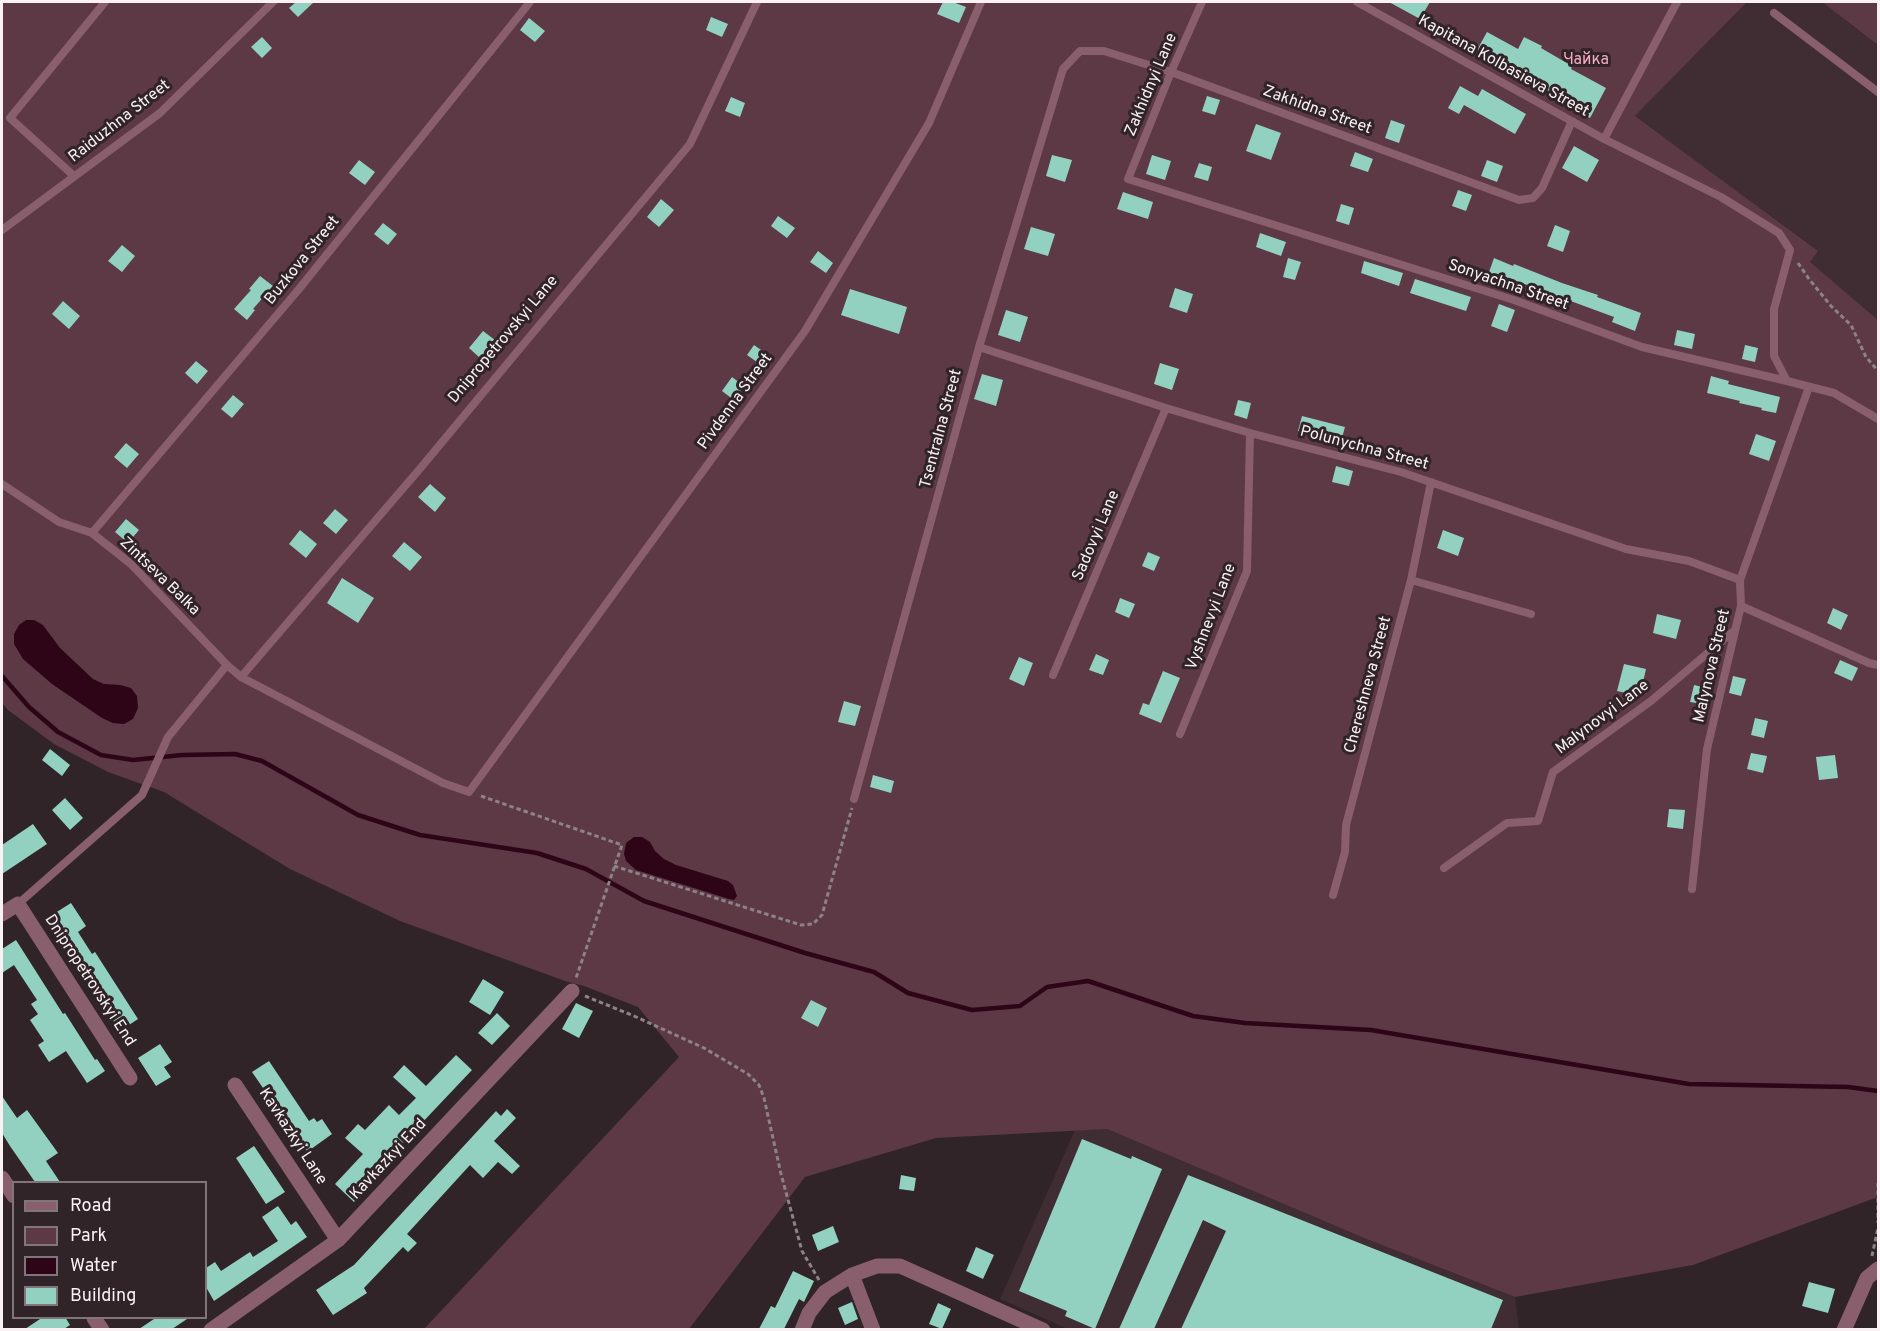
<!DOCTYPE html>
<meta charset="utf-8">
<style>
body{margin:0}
#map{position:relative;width:1880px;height:1331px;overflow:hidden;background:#302428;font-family:Overpass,sans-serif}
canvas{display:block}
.frame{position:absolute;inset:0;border:3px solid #f9f1f3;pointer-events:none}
.legend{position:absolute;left:12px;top:1181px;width:195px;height:138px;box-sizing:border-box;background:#302428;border:2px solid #807679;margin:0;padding:8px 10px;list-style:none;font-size:18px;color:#f9f1f3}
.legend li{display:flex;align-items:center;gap:12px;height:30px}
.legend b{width:30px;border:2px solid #807679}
</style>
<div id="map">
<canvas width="1880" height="1331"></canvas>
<div class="frame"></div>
<ul class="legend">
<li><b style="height:8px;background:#895f6d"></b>Road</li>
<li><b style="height:16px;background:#5d3845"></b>Park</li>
<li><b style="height:16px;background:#2d0516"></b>Water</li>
<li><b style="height:16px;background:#92d1c0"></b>Building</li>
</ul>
</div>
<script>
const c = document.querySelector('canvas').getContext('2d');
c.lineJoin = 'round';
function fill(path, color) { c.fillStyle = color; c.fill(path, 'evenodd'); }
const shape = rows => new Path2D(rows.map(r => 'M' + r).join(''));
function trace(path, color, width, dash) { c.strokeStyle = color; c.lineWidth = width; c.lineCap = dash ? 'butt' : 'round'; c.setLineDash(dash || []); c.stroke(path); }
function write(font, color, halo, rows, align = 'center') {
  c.font = font + ' Overpass,sans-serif'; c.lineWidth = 6; c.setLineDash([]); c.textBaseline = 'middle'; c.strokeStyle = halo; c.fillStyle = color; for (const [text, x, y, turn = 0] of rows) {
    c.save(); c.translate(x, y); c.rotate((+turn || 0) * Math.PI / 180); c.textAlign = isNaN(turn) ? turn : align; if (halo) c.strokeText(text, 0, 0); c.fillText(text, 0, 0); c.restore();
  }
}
const built = shape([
 [1747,2,1822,2,1878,45,1878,320,1809,262,1818,251,1635,116],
 [1107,1129,1364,1238,1515,1297,1519,1329,1068,1329,1000,1299,1075,1130]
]);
const green = shape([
 [2,2,1747,2,1635,116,1818,251,1810,262,1878,320,1878,1197,1693,1265,1515,1297,1364,1238,1107,1129,936,1138,805,1177,689,1329,424,1329,679,1057,638,1007,584,986,565,981,400,921,290,869,164,792,108,772,54,744,8,710,2,703],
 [1822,2,1878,2,1878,45]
]);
const water = shape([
 [26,620,34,620,43,625,60,648,93,679,104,684,120,685,131,688,137,696,138,708,133,719,124,724,113,723,102,718,52,684,23,659,14,644,14,634,19,625],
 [634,837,642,837,650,842,655,851,664,859,676,865,728,881,733,885,737,896,734,900,729,899,636,870,626,861,624,854,626,843]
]);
const stream = shape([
 [2,676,29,707,58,732,101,755,133,760,182,755,235,754,262,761,358,815,420,835,537,853,586,869,644,901,805,953,874,972,908,993,972,1010,1020,1006,1047,987,1088,981,1193,1016,1245,1023,1371,1030,1689,1084,1848,1087,1878,1091]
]);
const building = shape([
 [296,2,314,2,298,17,289,8],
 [943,2,953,2,966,7,959,23,937,14],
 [1389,2,1430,2,1420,19],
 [711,17,728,24,722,37,706,30],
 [529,18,545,31,535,42,520,30],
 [1487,32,1518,49,1524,37,1542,46,1541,48,1572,66,1571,69,1606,88,1590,118,1567,105,1568,102,1537,85,1538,83,1477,50],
 [262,37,272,48,262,58,251,47],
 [1460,86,1478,96,1482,89,1526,114,1515,134,1464,105,1459,114,1448,108],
 [1207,96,1220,100,1215,115,1202,111],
 [731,97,745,103,740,117,725,111],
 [1391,120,1405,125,1399,143,1385,138],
 [1256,124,1281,133,1271,160,1246,151],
 [1574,146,1599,160,1587,182,1562,168],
 [1355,152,1373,159,1368,172,1350,166],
 [1052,155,1072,160,1065,182,1046,176],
 [1152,155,1171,161,1165,180,1146,174],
 [359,160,375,172,365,185,349,173],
 [1487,160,1503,166,1497,182,1481,176],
 [1199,163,1212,167,1208,181,1194,177],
 [1458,190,1472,195,1466,211,1452,206],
 [1123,192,1153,202,1148,219,1117,209],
 [661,199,674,210,659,227,647,217],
 [1341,204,1354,208,1349,225,1336,221],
 [778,216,795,228,787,238,771,226],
 [383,223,397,234,388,245,374,234],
 [1555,225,1570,231,1563,252,1547,246],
 [1031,227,1055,234,1048,256,1024,249],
 [1260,233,1286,242,1281,256,1256,247],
 [122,245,135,256,122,272,108,261],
 [818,251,833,263,826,273,810,262],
 [1288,258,1301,262,1295,280,1283,277],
 [1494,258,1513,266,1514,264,1562,283,1598,295,1597,297,1641,313,1635,331,1612,322,1614,317,1500,275,1499,279,1488,275],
 [1364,261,1403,273,1399,286,1361,273],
 [260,276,273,286,253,309,255,310,247,320,234,309,251,290,249,289],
 [1415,279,1471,297,1466,311,1410,293],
 [1175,288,1193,294,1187,313,1169,307],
 [850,289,907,307,899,334,841,315],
 [63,301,80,316,69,329,52,314],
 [1499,304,1515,310,1507,332,1491,326],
 [1006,310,1028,317,1020,342,998,335],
 [1677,330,1695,334,1692,349,1674,345],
 [483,331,495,340,480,358,469,348],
 [754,345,771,357,764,367,747,355],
 [1745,345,1758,348,1755,362,1742,359],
 [196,361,208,371,197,384,185,373],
 [1160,363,1179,369,1172,390,1154,384],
 [982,374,1003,380,996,406,974,399],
 [1711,376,1729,381,1728,384,1780,397,1776,413,1761,410,1762,408,1739,403,1740,401,1707,393],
 [732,377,744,386,734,400,722,391],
 [233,395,244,404,232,418,221,409],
 [1238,400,1251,403,1247,419,1234,415],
 [1302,416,1345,427,1340,445,1324,441,1325,437,1298,431],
 [1756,434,1776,441,1769,461,1749,454],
 [126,443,139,454,127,468,114,457],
 [1336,466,1353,471,1349,486,1332,482],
 [430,484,446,498,435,512,418,497],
 [335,509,348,520,336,534,323,523],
 [126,519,139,530,128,543,115,532],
 [300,530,317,544,306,558,289,544],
 [1443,530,1464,538,1458,556,1437,548],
 [404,542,422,557,410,571,392,556],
 [1148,552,1160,557,1154,571,1142,566],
 [342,578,374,598,358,623,327,603],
 [1120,598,1135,604,1129,618,1115,612],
 [1833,608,1848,615,1841,630,1827,623],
 [1657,614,1681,620,1676,639,1653,633],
 [1096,654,1109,660,1103,675,1089,670],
 [1019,657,1033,663,1024,686,1009,679],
 [1840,660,1858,668,1852,681,1834,673],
 [1624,664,1646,669,1640,696,1617,691],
 [1163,671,1180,678,1161,723,1139,714,1143,703,1149,705],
 [1733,676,1746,679,1741,696,1729,693],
 [1694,685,1707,688,1703,704,1690,702],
 [844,701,861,706,855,726,838,722],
 [1755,718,1768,721,1764,738,1751,735],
 [50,749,70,765,62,776,42,760],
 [1751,753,1767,756,1763,773,1747,769],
 [1835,755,1838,778,1819,780,1816,757],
 [873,775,894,781,891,793,870,787],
 [65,798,83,818,70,830,52,810],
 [1669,809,1685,810,1683,829,1667,827],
 [33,824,47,844,2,874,2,845],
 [71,903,86,926,78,932,92,954,95,952,138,1019,120,1031,83,975,82,976,44,920],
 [16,940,63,1014,65,1013,95,1060,97,1059,105,1071,87,1083,66,1051,49,1062,38,1045,44,1041,30,1020,38,1014,31,1004,37,1000,14,965,2,973,2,949],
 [483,979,504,992,490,1015,469,1002],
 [811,1000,827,1008,818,1027,801,1018],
 [576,1003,593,1011,579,1038,562,1029],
 [497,1013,510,1026,492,1045,478,1033],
 [160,1044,172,1062,164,1067,171,1077,156,1086,138,1058],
 [456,1055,472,1070,364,1184,367,1187,354,1202,335,1184,363,1154,345,1138,358,1124,365,1130,389,1105,399,1115,416,1098,393,1077,404,1065,426,1086],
 [269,1061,309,1121,314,1118,317,1122,322,1119,332,1134,307,1152,252,1072],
 [2,1096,17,1118,27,1110,58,1153,46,1161,60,1182,35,1182,10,1146,2,1133],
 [507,1109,516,1118,494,1141,520,1166,512,1174,498,1162,483,1178,470,1165,407,1234,417,1243,408,1252,403,1247,364,1288,367,1293,333,1315,316,1290,354,1265,496,1111,501,1116],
 [1082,1139,1131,1159,1132,1156,1162,1169,1095,1329,1065,1316,1067,1311,1019,1291],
 [254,1146,285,1192,266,1204,236,1158],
 [901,1175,916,1178,914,1191,899,1189],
 [1188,1175,1503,1300,1491,1329,1181,1329,1226,1231,1203,1220,1154,1329,1119,1329],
 [278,1206,291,1225,296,1221,307,1237,214,1301,206,1287,206,1268,215,1262,221,1271,250,1252,253,1257,278,1241,262,1217],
 [833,1226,839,1242,818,1251,812,1235],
 [976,1247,994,1255,983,1279,966,1271],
 [793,1271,814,1281,804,1302,799,1299,784,1329,759,1329,771,1306,775,1308],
 [1809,1282,1835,1289,1828,1313,1802,1306],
 [852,1302,858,1319,845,1325,838,1308],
 [938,1303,951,1309,942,1329,929,1324],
 [43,1317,65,1317,70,1325,64,1329,25,1329],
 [157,1317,190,1317,172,1329,139,1329]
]);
const path = shape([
 [1798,263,1809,279,1831,306,1851,325,1866,357,1878,371],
 [481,796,622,845,576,978],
 [614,866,801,925,813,924,822,915,852,808],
 [585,996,634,1016,704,1048,748,1074,759,1085,764,1098,781,1174,802,1251,819,1280],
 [1878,1183,1878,1223],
 [1872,1256,1878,1228]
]);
const lane = shape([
 [1202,2,1171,72,1128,179,1514,300,1642,347,1787,381,1834,393,1878,419],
 [1357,2,1604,139,1721,197,1779,233,1790,250,1774,309,1774,356,1787,381],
 [1774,13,1878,92],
 [1604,139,1677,2],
 [74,176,10,118,105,2],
 [2,230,160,113,273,2],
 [979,347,1166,408,1250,433,1401,472,1626,549,1689,561,1740,580],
 [2,484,59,522,92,533,131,564,227,665,241,677,443,783,469,792,805,331,929,123,981,2],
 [92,533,299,289,530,2],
 [1411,580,1531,614],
 [1741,606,1869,663,1878,665],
 [1053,675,1166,408],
 [241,677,418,471,690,144,757,2],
 [1180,734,1247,571,1250,433],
 [854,799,979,347,1063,69,1080,51,1104,51,1171,72,1519,200,1533,198,1542,188,1572,121],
 [1444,868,1507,823,1538,821,1553,772,1651,701,1735,630],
 [1692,889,1707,749,1741,606,1740,580,1809,387],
 [1333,895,1345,852,1346,825,1411,580,1431,482],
 [18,904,142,795,168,737,227,665]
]);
const street = shape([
 [2,914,18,904,130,1078],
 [235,1085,338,1240],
 [2,1178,14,1196],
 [852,1275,873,1330],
 [94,1318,102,1330],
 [211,1330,338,1240,572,991],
 [802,1330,809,1313,825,1292,852,1275,877,1266,900,1266,1043,1330],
 [1844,1330,1867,1278,1878,1269]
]);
const parkNames = [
 ["Чайка",1586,61]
];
const streetNames = [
 ["Kapitana Kolbasieva Street",1503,67,29],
 ["Zakhidnyi Lane",1152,85,-67],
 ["Zakhidna Street",1317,111,20],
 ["Raiduzhna Street",120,122,-38],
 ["Buzkova Street",303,261,-51],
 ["Sonyachna Street",1508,286,19],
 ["Dnipropetrovskyi Lane",504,340,-50],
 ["Pivdenna Street",736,402,-54],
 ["Tsentralna Street",942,429,-75],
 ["Polunychna Street",1364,449,15],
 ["Sadovyi Lane",1097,536,-67],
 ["Zintseva Balka",159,577,44],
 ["Vyshnevyi Lane",1212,617,-69],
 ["Malynova Street",1713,666,-77],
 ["Chereshneva Street",1369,685,-75],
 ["Malynovyi Lane",1603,718,-37],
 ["Dnipropetrovskyi End",89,981,57],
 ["Kavkazkyi Lane",292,1137,57],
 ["Kavkazkyi End",389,1160,-47]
];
fill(built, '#402d33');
fill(green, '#5d3845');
fill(water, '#2d0516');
trace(stream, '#2d0516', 4.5);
fill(building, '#92d1c0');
trace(path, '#8d8386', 3, [4.5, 3]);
trace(lane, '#895f6d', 8);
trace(street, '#895f6d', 15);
write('16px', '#f8a9c3', '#302428', parkNames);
write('16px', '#f9f1f3', '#302428', streetNames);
</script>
